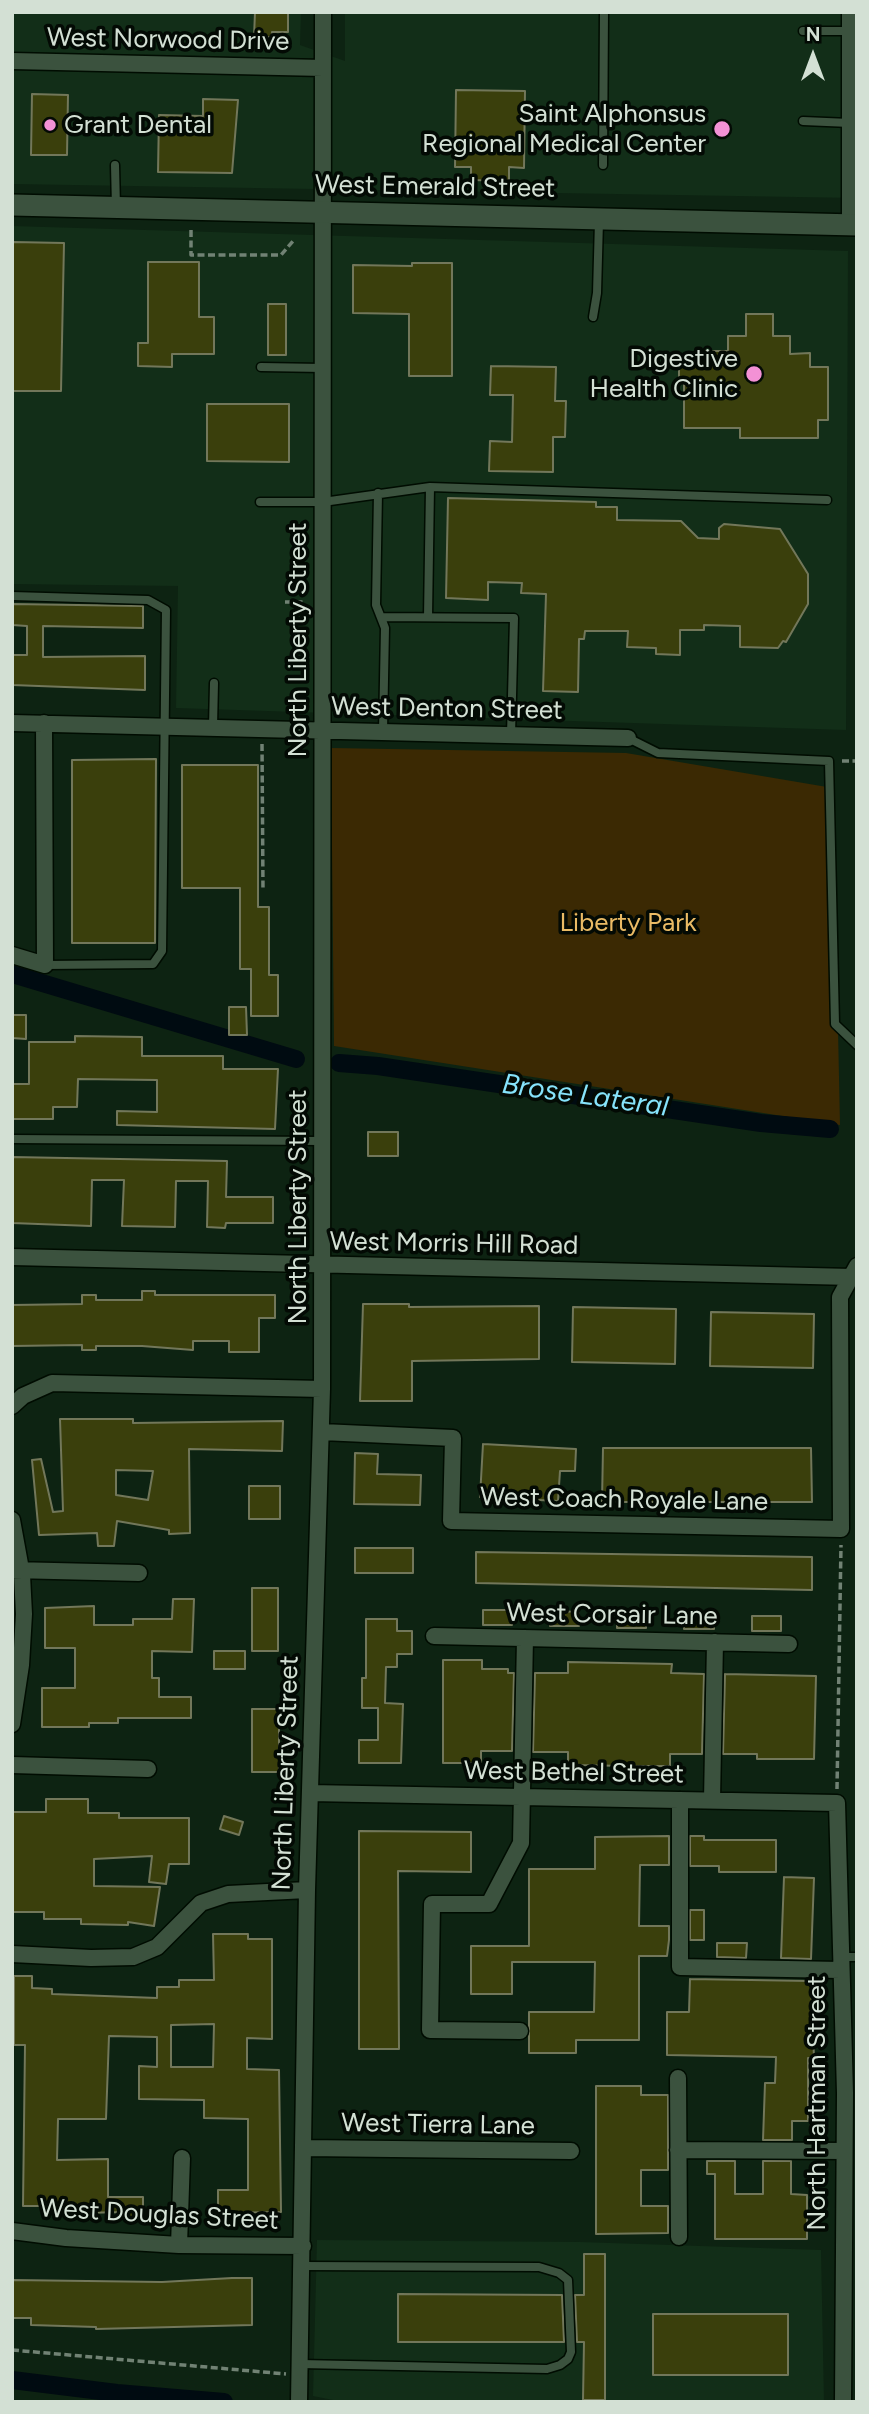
<!DOCTYPE html>
<style>
body{margin:0}
#map{position:relative;width:869px;height:2414px;overflow:hidden;background:#0d2312;font-family:Figtree,sans-serif}
canvas{display:block}
.frame{position:absolute;inset:0;border:14px solid #d3e0d4;pointer-events:none}
.north{position:absolute;left:778px;top:21px;width:70px;height:70px;-webkit-text-stroke:5px #030a04;paint-order:stroke;rotate:0deg;font-size:19px;font-weight:700;line-height:28px;text-align:center;color:#d3e0d4}
.north::after{content:'';display:block;margin:auto;width:24px;height:32px;background:#d3e0d4;clip-path:polygon(50% 0,100% 100%,50% 72%,0 100%)}
</style>
<div id="map">
<canvas width="869" height="2414"></canvas>
<div class="frame"></div>
<div class="north">N</div>
</div>
<script>
const c = document.querySelector('canvas').getContext('2d');
c.lineJoin = 'round';
function fill(path, color) { c.fillStyle = color; c.fill(path, 'evenodd'); }
const shape = rows => new Path2D(rows.map(r => 'M' + r).join(''));
function trace(path, color, width, dash) { c.strokeStyle = color; c.lineWidth = width; c.lineCap = dash ? 'butt' : 'round'; c.setLineDash(dash || []); c.stroke(path); }
function write(font, color, halo, rows, align = 'center') {
  c.font = font + ' Figtree,sans-serif'; c.lineWidth = 7; c.setLineDash([]); c.textBaseline = 'middle'; c.strokeStyle = halo; c.fillStyle = color; for (const [text, x, y, turn = 0] of rows) {
    c.save(); c.translate(x, y); c.rotate((+turn || 0) * Math.PI / 180); c.textAlign = isNaN(turn) ? turn : align; if (halo) c.strokeText(text, 0, 0); c.fillText(text, 0, 0); c.restore();
  }
}
const built = shape([
 [12,12,301,12,300,45,345,61,345,12,857,12,857,198,12,184],
 [12,226,848,251,846,730,176,708,178,586,12,584],
 [317,2240,580,2242,821,2250,824,2402,343,2402,313,2396]
]);
const green = shape([
 [331,748,626,753,833,788,840,1125,334,1046]
]);
const canal = shape([
 [12,974,296,1059],
 [339,1063,378,1066,761,1123,830,1129],
 [12,2380,117,2393,224,2402]
]);
const building = shape([
 [255,12,288,12,288,32,272,32,272,37,254,37,255,12],
 [456,90,525,91,524,168,509,167,509,181,471,180,471,167,455,167,456,90],
 [32,94,68,95,67,155,31,155,32,94],
 [203,99,238,100,232,173,158,172,159,115,203,116,203,99],
 [13,242,64,243,61,391,12,391,13,242],
 [148,262,199,262,199,317,214,317,214,354,172,354,172,367,138,366,138,343,148,343,148,262],
 [412,263,452,263,452,376,409,376,409,314,353,313,353,265,412,266,412,263],
 [268,304,286,304,286,355,268,355,268,304],
 [746,314,773,314,773,336,790,336,790,354,810,353,810,367,828,367,828,420,818,420,818,438,740,438,740,428,684,428,684,381,679,381,679,359,696,359,696,351,728,351,728,336,746,336,746,314],
 [491,366,556,367,555,401,566,401,565,437,553,437,553,472,489,471,490,441,512,442,513,395,490,395,491,366],
 [207,404,289,404,289,462,207,461,207,404],
 [448,498,596,502,596,507,617,507,617,520,681,521,698,538,719,539,719,528,724,524,780,529,808,574,808,604,786,642,783,641,778,648,740,647,740,626,704,625,704,630,680,630,680,655,656,654,656,648,627,647,628,631,585,631,584,639,579,639,578,692,543,691,546,594,521,593,522,583,488,582,488,600,446,598,448,498],
 [12,604,143,606,143,628,43,626,43,657,145,656,145,690,12,685,12,655,27,655,27,626,12,625,12,604],
 [156,759,155,943,72,943,72,760,156,759],
 [182,765,258,765,258,907,269,907,269,975,278,975,278,1016,251,1016,251,969,240,969,240,888,182,888,182,765],
 [229,1007,246,1007,247,1035,229,1035,229,1007],
 [12,1015,26,1015,26,1039,12,1038,12,1015],
 [75,1036,142,1037,142,1056,223,1056,223,1069,278,1069,275,1129,117,1125,117,1111,157,1112,157,1080,78,1079,77,1107,53,1107,53,1119,12,1119,12,1084,29,1084,29,1042,75,1042,75,1036],
 [368,1132,398,1132,398,1156,368,1156,368,1132],
 [12,1157,227,1161,226,1197,273,1197,273,1223,226,1223,225,1228,207,1227,208,1181,176,1181,175,1227,122,1226,124,1180,92,1180,91,1226,12,1223,12,1157],
 [142,1291,155,1291,155,1295,275,1295,275,1318,259,1318,259,1352,229,1352,229,1341,193,1341,193,1350,142,1346,96,1346,96,1350,82,1350,82,1345,12,1346,12,1305,82,1304,82,1295,96,1295,96,1300,142,1300,142,1291],
 [363,1304,409,1304,409,1307,539,1306,539,1359,412,1361,412,1401,360,1401,363,1304],
 [573,1307,676,1309,675,1364,572,1362,573,1307],
 [711,1312,814,1314,813,1368,710,1366,711,1312],
 [60,1419,133,1419,133,1423,283,1421,282,1451,189,1449,190,1533,169,1534,169,1530,117,1521,114,1546,98,1546,97,1533,39,1535,32,1460,41,1459,53,1512,63,1511,60,1419],
 [116,1470,153,1471,148,1500,116,1495,116,1470],
 [483,1444,576,1449,575,1471,560,1471,558,1501,480,1497,483,1444],
 [603,1448,811,1448,812,1502,602,1502,603,1448],
 [355,1453,378,1454,377,1474,421,1475,420,1505,354,1504,355,1453],
 [249,1486,280,1486,280,1519,249,1519,249,1486],
 [355,1548,413,1548,413,1573,355,1573,355,1548],
 [476,1552,812,1557,812,1590,476,1583,476,1552],
 [252,1588,278,1588,278,1651,252,1651,252,1588],
 [173,1599,194,1599,192,1652,152,1651,152,1678,159,1678,159,1697,191,1697,191,1718,118,1718,118,1723,89,1723,89,1727,42,1727,42,1688,75,1688,75,1648,45,1648,45,1608,94,1606,94,1625,133,1625,133,1619,172,1619,173,1599],
 [483,1610,513,1610,512,1625,483,1625,483,1610],
 [550,1611,579,1612,579,1626,550,1626,550,1611],
 [617,1614,646,1614,646,1628,617,1628,617,1614],
 [684,1615,714,1615,714,1629,684,1629,684,1615],
 [752,1616,781,1616,781,1631,752,1631,752,1616],
 [366,1619,397,1619,397,1631,412,1631,412,1654,397,1654,397,1667,386,1667,385,1703,403,1704,401,1763,359,1763,359,1740,378,1740,378,1708,362,1708,362,1678,366,1678,366,1619],
 [214,1651,245,1651,245,1669,214,1669,214,1651],
 [443,1660,482,1660,482,1669,508,1669,508,1673,514,1673,512,1751,481,1751,481,1763,443,1763,443,1660],
 [568,1662,672,1664,671,1673,704,1674,702,1754,670,1754,670,1766,631,1766,568,1765,568,1752,533,1752,535,1673,568,1673,568,1662],
 [725,1674,816,1676,814,1759,757,1759,757,1754,723,1754,725,1674],
 [252,1709,279,1709,279,1772,252,1772,252,1709],
 [46,1799,88,1799,88,1813,119,1813,119,1818,189,1818,189,1864,169,1864,166,1884,149,1882,152,1856,94,1859,94,1886,160,1887,154,1926,128,1922,128,1925,81,1924,81,1919,44,1919,44,1912,12,1912,12,1812,46,1812,46,1799],
 [224,1816,243,1822,239,1835,220,1829,224,1816],
 [359,1831,471,1832,471,1872,398,1871,399,2049,359,2049,359,1831],
 [669,1836,669,1865,640,1865,639,1926,669,1926,669,1940,667,1956,639,1956,639,2040,576,2040,576,2053,529,2053,529,2012,594,2012,595,1962,512,1962,512,1994,471,1994,471,1946,529,1946,529,1869,595,1869,595,1837,669,1836],
 [690,1836,704,1836,704,1840,776,1840,776,1872,719,1872,719,1866,690,1866,690,1836],
 [784,1877,814,1878,811,1959,781,1958,784,1877],
 [690,1910,704,1910,704,1940,690,1940,690,1910],
 [213,1934,248,1934,248,1939,272,1939,272,2039,247,2038,247,2069,279,2070,281,2212,218,2213,218,2190,248,2190,248,2119,204,2118,204,2100,139,2099,139,2066,157,2067,157,2037,109,2036,106,2119,58,2119,57,2160,108,2159,108,2197,143,2197,143,2217,127,2217,127,2212,79,2213,79,2206,23,2206,25,2045,14,2045,14,1976,32,1976,32,1988,52,1989,52,1994,157,1998,157,1987,179,1987,179,1980,214,1980,213,1934],
 [214,2024,213,2067,171,2067,171,2025,214,2024],
 [717,1943,747,1943,746,1958,717,1957,717,1943],
 [690,1979,811,1981,814,2058,808,2058,808,2121,792,2121,792,2140,763,2140,765,2083,775,2083,776,2057,667,2055,667,2012,689,2012,690,1979],
 [596,2086,641,2086,641,2095,668,2095,668,2170,641,2170,641,2206,668,2206,668,2233,596,2234,596,2086],
 [707,2161,735,2161,735,2194,763,2194,763,2161,791,2161,791,2194,807,2195,807,2239,715,2239,715,2174,707,2174,707,2161],
 [584,2254,605,2254,605,2400,583,2400,584,2342,577,2342,575,2295,584,2295,584,2254],
 [232,2278,252,2278,252,2325,96,2329,96,2327,31,2325,31,2318,12,2318,12,2280,162,2282,232,2278],
 [398,2294,562,2295,564,2342,398,2342,398,2294],
 [653,2314,788,2314,788,2375,653,2375,653,2314]
]);
const path = shape([
 [191,230,191,255,281,255,294,240],
 [857,312,857,330],
 [857,425,857,462],
 [285,602,303,602],
 [857,642,857,645],
 [262,744,263,891],
 [842,761,857,761],
 [837,1789,841,1545],
 [12,2350,286,2374]
]);
const service = shape([
 [803,31,850,31],
 [803,121,850,123],
 [115,165,116,208],
 [603,165,604,12],
 [593,317,597,293,599,221],
 [261,367,323,368],
 [378,493,376,605,385,628,383,731],
 [260,502,323,502,430,487,827,500],
 [12,596,148,600,166,610,162,951,153,964,45,965],
 [381,617,514,618,511,735],
 [428,617,430,487],
 [213,727,214,683],
 [628,738,658,753,829,761,835,1024,857,1045],
 [12,1139,322,1141],
 [841,1957,857,1957],
 [300,2364,547,2369,560,2365,568,2359,571,2352,568,2280,559,2273,539,2267,302,2266]
]);
const minor = shape([
 [850,12,850,224],
 [12,61,323,68],
 [12,723,628,738],
 [12,955,45,965,44,723],
 [12,1257,852,1277],
 [12,1406,23,1396,52,1383,322,1389],
 [322,1432,453,1438,451,1521,841,1529,840,1297,857,1266],
 [12,1520,22,1575,24,1614,21,1665,12,1724],
 [12,1570,139,1573],
 [434,1636,789,1644],
 [12,1765,148,1769],
 [310,1793,837,1803,845,2093,843,2402],
 [680,1800,680,1967,840,1970],
 [712,1800,715,1642],
 [12,1954,91,1958,133,1957,157,1947,201,1903,228,1894,307,1890],
 [520,2031,430,2030,432,1904,489,1904,521,1843,525,1638],
 [678,2078,679,2237],
 [304,2148,571,2151],
 [678,2150,844,2151],
 [12,2231,66,2238,179,2245,303,2246],
 [179,2245,182,2158],
 [299,2402,307,1890,322,1389,323,12]
]);
const secondary = shape([
 [12,205,857,225]
]);
const markers = [
 [50,125,7,"#f391d5"],
 [722,129,9,"#f391d5"],
 [754,374,9,"#f391d5"]
];
const streetNames = [
 ["West Norwood Drive",168,40,1],
 ["West Emerald Street",435,187,1],
 ["North Liberty Street",298,640,-90],
 ["West Denton Street",447,709,1],
 ["North Liberty Street",298,1207,-90],
 ["West Morris Hill Road",454,1244,1],
 ["West Coach Royale Lane",624,1500,1],
 ["West Corsair Lane",612,1615,1],
 ["North Liberty Street",286,1773,-88],
 ["West Bethel Street",574,1773,1],
 ["North Hartman Street",817,2103,-90],
 ["West Tierra Lane",438,2125,1],
 ["West Douglas Street",159,2215,3]
];
const poiNames = [
 ["Saint Alphonsus",706,114],
 ["Regional Medical Center",706,144],
 ["Grant Dental",64,125,"left"],
 ["Digestive",738,359],
 ["Health Clinic",738,389]
];
const parkNames = [
 ["Liberty Park",628,923]
];
const waterNames = [
 ["Brose Lateral",585,1096,8]
];
fill(built, '#122e18');
fill(green, '#3b2903');
trace(canal, '#000b11', 18);
fill(building, '#3a3f0c');
trace(building, '#72775a', 2);
trace(service, '#000c01', 11);
trace(minor, '#000c01', 19);
trace(secondary, '#000c01', 24);
trace(path, '#718274', 3.5, [7, 3.5]);
trace(service, '#3b523e', 8);
trace(minor, '#3b523e', 16);
trace(secondary, '#3b523e', 21);
for (const [x, y, r, color] of markers) { const dot = new Path2D(); dot.arc(x, y, r, 0, 2 * Math.PI); c.fillStyle = color; c.fill(dot); trace(dot, '#030a04', 2.5); }
write('26px', '#d3e0d4', '#030a04', streetNames);
write('26px', '#d3e0d4', '#030a04', poiNames, 'right');
write('26px', '#eabb65', '#030a04', parkNames);
write('italic 28px', '#86e3fb', '#030a04', waterNames);
</script>
